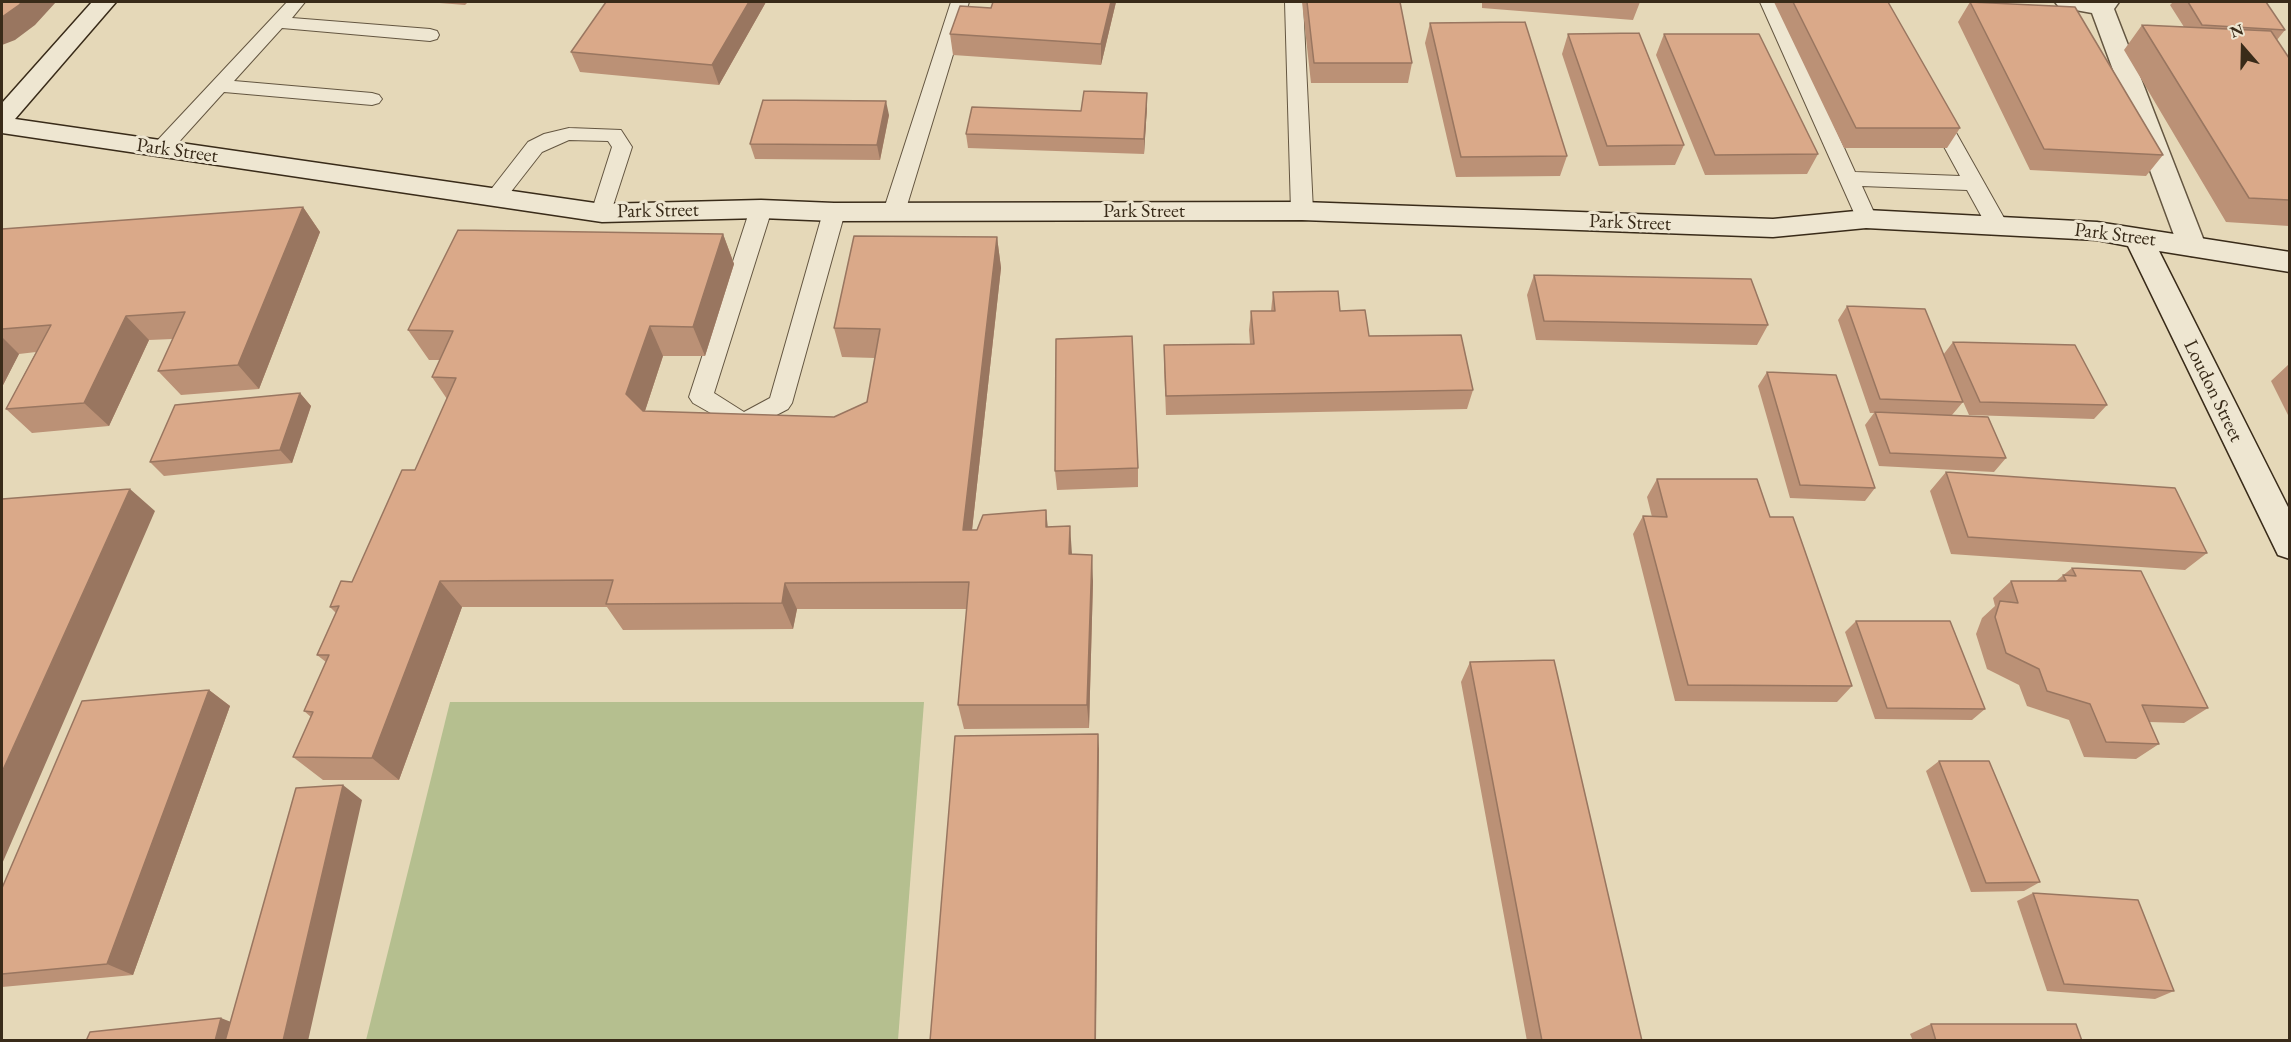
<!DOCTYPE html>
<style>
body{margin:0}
#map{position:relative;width:2291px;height:1042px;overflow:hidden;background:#e5d8b8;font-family:"EB Garamond",serif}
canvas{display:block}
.frame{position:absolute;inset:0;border:3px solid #392b19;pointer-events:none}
.north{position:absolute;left:2213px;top:18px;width:60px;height:60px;-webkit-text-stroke:4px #eee6d1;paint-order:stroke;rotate:340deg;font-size:16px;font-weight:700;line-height:24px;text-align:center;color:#392b19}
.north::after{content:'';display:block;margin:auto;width:21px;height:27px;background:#392b19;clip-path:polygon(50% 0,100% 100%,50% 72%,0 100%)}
</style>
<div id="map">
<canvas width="2291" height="1042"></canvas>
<div class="frame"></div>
<div class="north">N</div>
</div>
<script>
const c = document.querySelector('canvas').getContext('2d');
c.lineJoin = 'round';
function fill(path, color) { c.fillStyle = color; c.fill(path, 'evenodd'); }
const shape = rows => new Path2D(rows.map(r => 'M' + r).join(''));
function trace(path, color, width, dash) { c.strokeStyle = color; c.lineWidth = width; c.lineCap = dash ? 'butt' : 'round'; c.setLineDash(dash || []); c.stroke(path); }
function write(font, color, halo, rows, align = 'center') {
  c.font = font + ' "EB Garamond",serif'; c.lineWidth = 6; c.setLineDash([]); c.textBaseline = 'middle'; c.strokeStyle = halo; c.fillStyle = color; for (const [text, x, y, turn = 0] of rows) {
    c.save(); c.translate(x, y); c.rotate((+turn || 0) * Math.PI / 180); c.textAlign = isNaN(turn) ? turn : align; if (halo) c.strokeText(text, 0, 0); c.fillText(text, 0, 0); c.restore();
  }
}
const green = shape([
 [450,702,924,702,898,1040,366,1040]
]);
const service = shape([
 [287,2,305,2,292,18,430,29,437,31,439,35,437,39,430,41,282,28,234,81,372,93,379,95,382,99,379,103,372,105,224,92,168,154,161,156,154,154,151,149,154,144,287,2],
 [951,2,969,2,905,212,901,217,894,219,887,217,883,212,951,2],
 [1285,2,1303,2,1313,211,1309,216,1302,218,1295,216,1291,211,1285,2],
 [1760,2,1778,2,1855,172,1960,176,1924,110,1927,106,1934,104,1941,106,2008,225,2005,230,1997,232,1989,230,1967,190,1862,186,1877,219,1873,224,1866,226,1859,224,1760,2],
 [569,128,621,130,632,147,609,218,602,220,595,218,591,213,612,147,608,141,569,140,542,152,503,202,496,204,489,202,486,197,489,192,528,142,544,134,569,128],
 [761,202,768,204,772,209,714,393,744,412,770,398,823,212,827,207,834,205,841,207,845,212,792,403,788,409,744,432,693,403,689,397,750,209,754,204,761,202]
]);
const minor = shape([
 [2055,2,2119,2,2114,9,2206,246,2202,253,2192,256,2182,253,2178,246,2092,13,2059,7,2055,2]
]);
const secondary = shape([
 [92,2,116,2,15,119,602,204,761,200,834,203,1302,202,1773,219,1866,210,2097,222,2290,252,2290,272,2159,251,2290,511,2290,559,2278,555,2128,246,2097,240,1866,228,1773,237,1302,220,834,221,761,218,602,222,2,133,2,103,92,2]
]);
const wall = shape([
 [427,2,468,2,465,5],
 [766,2,719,85,580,72,571,52],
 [993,2,1116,2,1101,65,953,55,950,34,991,8],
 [1302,2,1400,2,1412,63,1408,83,1311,83],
 [1482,2,1640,2,1633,20,1482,8],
 [1774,2,1888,2,1960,128,1947,148,1844,148],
 [1970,2,2163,155,2146,176,2030,170,1958,22],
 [2173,2,2266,2,2285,30,2277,40,2289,58,2289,226,2226,222,2124,50,2142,25,2184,27,2170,5],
 [1430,23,1567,156,1560,176,1456,177,1425,43],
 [1568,34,1684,145,1675,165,1599,166,1562,54],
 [1664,34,1818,154,1807,174,1705,175,1656,55],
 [1147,107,1144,154,968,148,966,134],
 [889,115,880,160,755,159,750,144],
 [303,207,320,232,259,389,181,395,158,371,173,339,149,340,109,426,32,433,6,409,36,352,19,354,2,387,2,229],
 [723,234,734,264,705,356,663,356,645,411,834,417,867,402,875,358,842,357,834,328,997,237,1001,268,972,530,1048,527,1093,581,1089,728,964,729,958,705,967,609,797,609,793,629,623,630,607,607,462,607,399,780,323,780,293,757,311,717,304,711,326,662,317,655,336,613,330,607,352,582,415,470,447,399,432,377,440,360,429,360,408,330],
 [1534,275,1768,325,1757,345,1536,340,1527,295],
 [1273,292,1340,311,1369,336,1473,390,1467,409,1166,415,1164,365,1164,345,1250,344,1249,330,1251,311,1271,311],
 [1847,306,1943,355,1953,342,2107,405,2094,419,1969,415,1961,397,1963,402,1952,415,2006,458,1994,472,1879,466,1865,425,1874,413,1870,413,1838,320],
 [2289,364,2289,417,2271,381],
 [1767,372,1875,488,1865,501,1790,498,1758,386],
 [300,393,311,406,292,463,164,476,150,462],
 [1138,468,1138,487,1057,490,1055,471],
 [1946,472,2207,553,2185,570,1951,554,1930,491],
 [1657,479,1770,517,1852,686,1837,702,1675,701,1633,534,1643,516,1652,517,1647,497],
 [2072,568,2208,708,2184,723,2149,722,2159,744,2136,759,2084,757,2069,720,2027,706,2019,685,1987,669,1976,634,1982,618,1995,606,1993,598,2011,581,2056,581],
 [1856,621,1985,709,1972,720,1875,719,1845,632],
 [1470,662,1642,1041,1527,1041,1461,682],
 [209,690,230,706,133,975,2,987,2,888],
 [1939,761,2040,882,2024,891,1971,892,1926,771],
 [2033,893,2174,991,2155,999,2047,991,2017,901],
 [1931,1024,2082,1041,1913,1041,1910,1034]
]);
const shadedWall = shape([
 [22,2,56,2,35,25,15,40,2,45,2,17],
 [749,2,766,2,719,85,712,65],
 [1111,2,1116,2,1101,65,1101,44],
 [1147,93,1147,107,1144,154,1144,139],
 [886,101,889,115,880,160,877,145],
 [303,207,320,232,259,389,238,365],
 [723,234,734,264,705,356,693,327],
 [997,237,1001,268,969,557,963,530],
 [126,316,149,340,109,426,84,403],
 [650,326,663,356,641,423,626,394],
 [2,337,19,354,2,387],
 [300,393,311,406,292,463,280,450],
 [130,489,155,511,2,864,2,772],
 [1046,510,1049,538,1046,527],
 [1070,526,1072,554,1071,581,1069,554],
 [1092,555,1093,581,1089,728,1087,705],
 [440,581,462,607,399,780,372,758],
 [785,583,797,609,793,629,782,603],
 [209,690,230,706,133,975,107,964],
 [1098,734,1099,749,1096,1041,1095,1041],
 [343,785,362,800,308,1041,283,1041],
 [221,1018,251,1030,248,1041,215,1041]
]);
const building = shape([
 [2,2,22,2,19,5,2,17,2,2],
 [606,2,749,2,712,65,571,52,606,2],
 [993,2,1111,2,1101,44,950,34,960,6,991,8,993,2],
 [1307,2,1400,2,1412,63,1314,63,1307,2],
 [1793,2,1888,2,1960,128,1856,128,1793,2],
 [1970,2,2075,7,2163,155,2044,149,1970,2],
 [2188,2,2266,2,2285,30,2202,25,2188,2],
 [1525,22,1567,156,1461,157,1430,23,1525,22],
 [2142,25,2271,31,2289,58,2289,200,2249,198,2142,25],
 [1639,33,1684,145,1607,146,1568,34,1639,33],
 [1664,34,1759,34,1818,154,1715,155,1664,34],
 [1084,91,1147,93,1144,139,966,134,972,107,1081,111,1084,91],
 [763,100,886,101,877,145,750,144,763,100],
 [303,207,238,365,158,371,185,312,126,316,84,403,6,409,51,325,2,329,2,229,303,207],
 [458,230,723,234,693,327,650,326,626,394,643,411,834,417,867,402,880,329,834,328,854,236,997,237,963,530,977,530,983,515,1046,510,1046,527,1070,526,1069,554,1092,555,1087,705,958,705,969,582,785,583,782,603,606,604,613,580,440,581,372,758,293,757,313,712,304,711,329,655,317,655,339,606,330,607,341,581,352,582,402,470,415,470,456,378,432,377,453,331,408,330,458,230],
 [1534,275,1751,279,1768,325,1544,321,1534,275],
 [1338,291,1340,311,1365,310,1369,336,1461,335,1473,390,1166,396,1164,345,1254,344,1251,311,1275,311,1273,292,1338,291],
 [1847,306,1925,309,1963,402,1880,399,1847,306],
 [1132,336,1138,468,1055,471,1056,339,1132,336],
 [1953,342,2075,345,2107,405,1980,402,1953,342],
 [1767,372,1836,375,1875,488,1800,485,1767,372],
 [300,393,280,450,150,462,175,405,300,393],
 [1875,412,1988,417,2006,458,1890,453,1875,412],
 [1946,472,2175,488,2207,553,1968,537,1946,472],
 [1657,479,1757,479,1770,517,1793,517,1852,686,1688,685,1643,516,1667,517,1657,479],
 [130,489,2,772,2,499,130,489],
 [2072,568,2141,571,2208,708,2142,705,2159,744,2106,742,2090,704,2047,691,2039,669,2006,653,1995,617,2000,601,2018,603,2011,581,2066,581,2063,575,2076,576,2072,568],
 [1856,621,1950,621,1985,709,1887,708,1856,621],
 [1554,660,1642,1041,1542,1041,1470,662,1554,660],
 [209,690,107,964,2,974,2,888,82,701,209,690],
 [1098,734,1095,1041,930,1041,955,736,1098,734],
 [1939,761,1989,761,2040,882,1986,883,1939,761],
 [343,785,283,1041,225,1041,296,788,343,785],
 [2033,893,2138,900,2174,991,2064,984,2033,893],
 [221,1018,215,1041,86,1041,90,1032,221,1018],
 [1931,1024,2076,1024,2082,1041,1936,1041,1931,1024]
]);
const streetNames = [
 ["Park Street",177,151,8],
 ["Park Street",658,211,-1],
 ["Park Street",1144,212],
 ["Park Street",1630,223,2],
 ["Park Street",2115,235,7],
 ["Loudon Street",2213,391,64]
];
fill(green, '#b5bf8f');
trace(service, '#645641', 2);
trace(minor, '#645641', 3);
trace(secondary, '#392b19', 3);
fill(service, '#eee6d1');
fill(minor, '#eee6d1');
fill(secondary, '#eee6d1');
fill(wall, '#bb9176');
fill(shadedWall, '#997660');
fill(building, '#daa989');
trace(building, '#997660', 1.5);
write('20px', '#392b19', '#eee6d1', streetNames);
</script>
